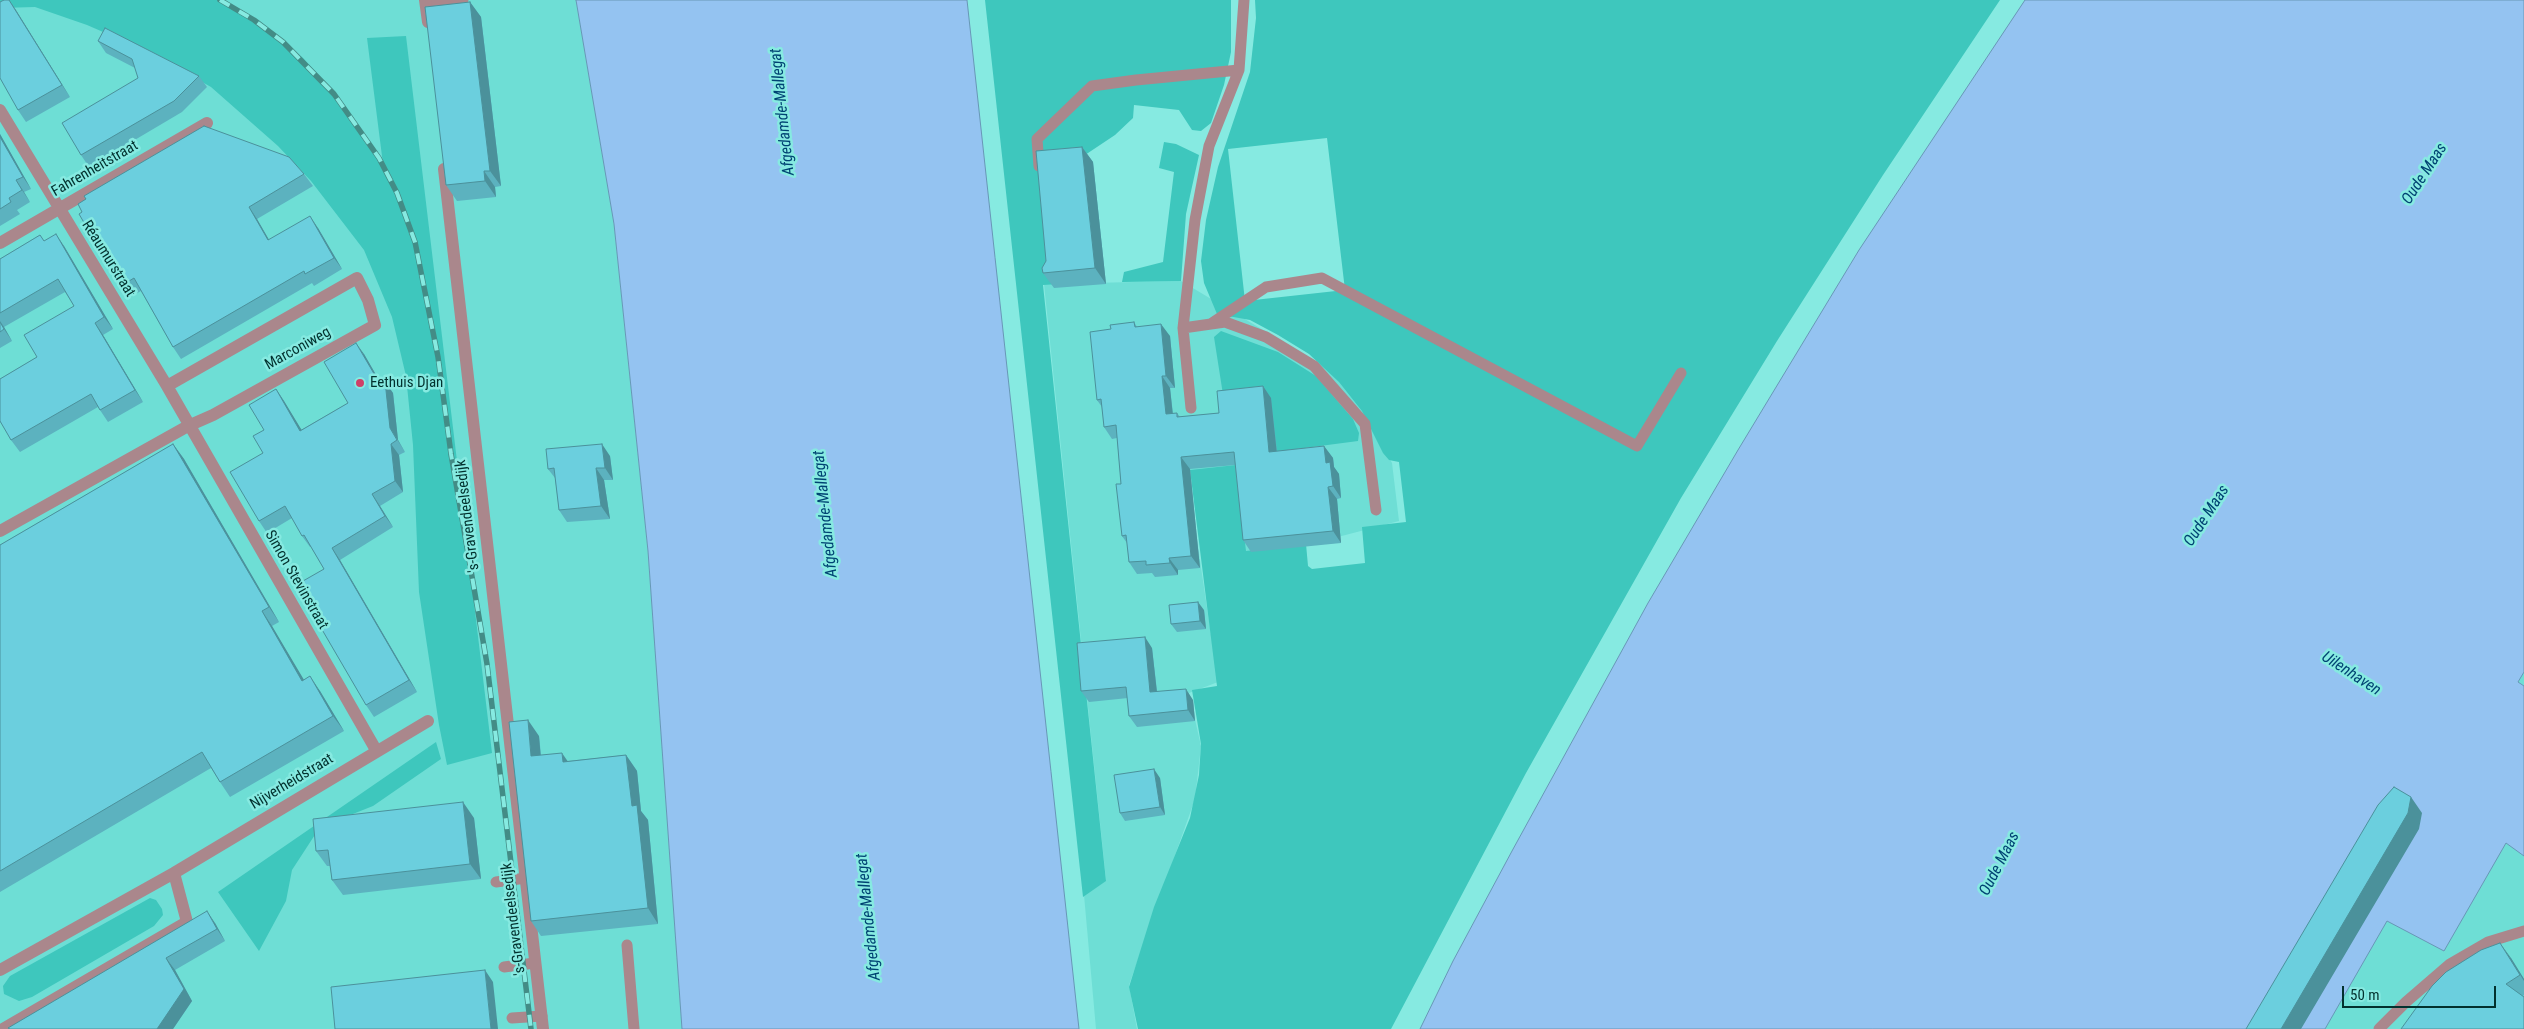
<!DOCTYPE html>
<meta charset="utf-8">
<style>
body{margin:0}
#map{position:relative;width:2524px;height:1029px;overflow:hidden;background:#86eae1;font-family:"Roboto Condensed",sans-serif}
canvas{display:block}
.scale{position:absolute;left:2342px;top:986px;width:154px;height:22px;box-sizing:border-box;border:2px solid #02312e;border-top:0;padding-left:6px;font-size:15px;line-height:18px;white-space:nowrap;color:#02312e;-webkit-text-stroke:4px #86eae1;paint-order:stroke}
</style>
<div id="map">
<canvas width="2524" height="1029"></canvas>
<div class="scale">50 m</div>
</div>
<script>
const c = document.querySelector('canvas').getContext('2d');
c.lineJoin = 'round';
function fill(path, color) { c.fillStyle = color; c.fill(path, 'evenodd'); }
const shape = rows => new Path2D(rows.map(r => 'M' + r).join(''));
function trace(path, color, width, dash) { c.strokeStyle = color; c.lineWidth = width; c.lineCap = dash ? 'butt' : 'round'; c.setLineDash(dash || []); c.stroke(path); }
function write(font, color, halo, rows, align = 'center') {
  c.font = font + ' "Roboto Condensed",sans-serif'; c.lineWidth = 5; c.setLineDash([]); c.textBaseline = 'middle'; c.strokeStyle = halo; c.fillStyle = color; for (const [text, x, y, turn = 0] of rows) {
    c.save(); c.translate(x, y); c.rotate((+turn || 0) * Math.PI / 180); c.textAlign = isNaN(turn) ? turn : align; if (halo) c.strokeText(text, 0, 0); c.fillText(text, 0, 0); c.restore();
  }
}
const built = shape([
 [26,0,576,0,614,224,648,551,682,1029,0,1029,0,4],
 [1181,281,1347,380,1392,463,1399,521,1292,549,1313,644,1187,473,1218,682,1189,693,1201,746,1195,799,1129,985,1137,1029,1096,1029,1084,895,1106,880,1044,284],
 [2524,630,2524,1029,2312,1029]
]);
const green = shape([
 [0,0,222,0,253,18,303,58,342,102,383,164,367,38,406,36,492,753,447,765,439,725,419,592,413,445,406,376,392,317,364,250,311,181,278,146,211,87,147,51,87,25,35,7,0,8],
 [985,0,1231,0,1231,52,1224,85,1211,123,1201,131,1192,130,1179,110,1134,105,1133,118,1115,135,1079,159,1059,284,1043,285,1106,881,1083,897],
 [1255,0,2000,0,1883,175,1777,341,1681,498,1526,773,1391,1029,1138,1029,1129,987,1154,907,1190,818,1199,775,1201,744,1192,690,1217,686,1190,470,1236,465,1246,551,1306,544,1308,566,1312,569,1365,563,1362,527,1406,522,1399,462,1389,460,1383,453,1362,411,1339,382,1309,354,1278,335,1250,320,1217,314,1204,283,1201,261,1206,220,1218,167,1250,72,1256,18],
 [1327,138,1345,290,1245,301,1228,149],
 [1164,142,1176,144,1199,155,1186,214,1181,281,1122,282,1124,272,1163,262,1174,172,1159,168],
 [1221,331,1278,352,1316,376,1353,419,1359,433,1358,441,1274,452,1224,401,1214,337],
 [436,742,441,759,373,806,320,827,292,870,286,901,259,951,218,892],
 [150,898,156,900,162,909,163,915,154,926,32,997,19,1001,4,994,3,986,10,976]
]);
const water = shape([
 [576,0,967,0,1079,1029,682,1029,648,551,614,224,576,0],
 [2025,0,2524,0,2524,672,2518,682,2524,686,2524,856,2506,843,2444,951,2387,921,2325,1029,1420,1029,1453,961,1512,851,1648,603,1738,450,1859,250,2025,0]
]);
const service = shape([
 [1244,0,1239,70,1209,146,1195,220,1183,328,1225,322,1266,337,1314,366,1365,424,1376,510],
 [426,4,463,0],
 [1039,166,1037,139,1092,86,1136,80,1239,70],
 [1212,323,1266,287,1322,278,1637,446,1681,373],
 [1183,328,1191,408],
 [496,882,526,878],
 [627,945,634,1029],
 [504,967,535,963],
 [512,1018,542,1016],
 [2379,1029,2406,1002,2450,964,2488,942,2524,931]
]);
const minor = shape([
 [425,0,428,22],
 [0,110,167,386,376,750],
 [444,169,543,1029],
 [0,243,207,123],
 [0,531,188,426,213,415,375,325,368,300,357,278,167,386],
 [0,970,174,873,428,721],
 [3,1029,187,922,174,873]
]);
const rail = shape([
 [220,0,254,20,283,42,334,94,379,158,397,193,415,242,438,357,451,454,487,664,531,1029]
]);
const wall = shape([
 [9,0,70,97,26,122,18,110],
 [470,2,481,17,501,186,495,187,496,197,457,201,446,185],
 [98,41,199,76,207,87,182,112,89,167,81,155,138,78,135,68,106,53],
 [0,134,31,189,24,192,30,202,17,210,20,214,0,226],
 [1082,147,1093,162,1106,284,1054,288,1043,273],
 [304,174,313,186,257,219,269,240,318,228,342,269,314,286,312,283,181,359,173,347,141,291,130,297,121,286,82,212],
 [40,235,44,241,64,246,113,329,103,335,143,402,108,422,98,407,20,452,11,440,1,422,0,423,0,379,37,357,74,306,65,292,4,327,12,341,0,348,0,259],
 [1134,322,1137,327,1170,336,1175,388,1170,388,1173,414,1177,413,1180,417,1219,413,1263,386,1271,398,1277,451,1324,446,1333,458,1334,467,1339,474,1341,498,1337,499,1341,543,1251,552,1243,540,1235,465,1190,469,1200,568,1178,570,1178,575,1155,577,1152,573,1137,574,1129,562,1127,543,1122,536,1121,484,1117,438,1112,439,1104,427,1102,407,1097,400,1111,329],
 [364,354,381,384,393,393,398,440,405,452,399,455,403,492,380,506,393,527,340,560,417,692,374,717,366,705,324,569,311,547,310,547,302,536,292,518,267,533,259,521,264,430,276,389,284,401,301,430,348,403],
 [173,444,184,459,279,622,272,626,303,680,320,691,344,731,230,797,220,782,211,768,0,892,0,545],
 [610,456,613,480,604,480,610,519,567,522,559,510,555,478,548,469],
 [1204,610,1206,629,1177,632,1171,624],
 [1152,648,1157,691,1193,700,1195,721,1137,727,1129,716,1128,698,1089,702,1081,691],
 [539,736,541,755,568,761,626,755,637,771,641,811,648,820,658,924,541,936,531,921],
 [1160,778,1165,815,1125,821,1120,813],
 [474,818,481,879,343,895,332,880,330,866,327,866,316,851],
 [215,923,225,941,175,970,192,1001,173,1029,9,1029,8,1028],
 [2511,958,2524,979,2524,995,2523,996,2446,972]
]);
const shadedWall = shape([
 [9,0,16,10,70,97,62,85],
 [470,2,481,17,501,186,490,171],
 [0,134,31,189,23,177,0,137],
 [1082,147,1093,162,1106,284,1095,268],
 [484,171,495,187,496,197,485,181],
 [16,180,24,192,30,202,22,190],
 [249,207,257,219,276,252,268,240],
 [310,216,318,228,342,269,334,258],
 [56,234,64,246,113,329,104,317],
 [0,321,4,327,12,341,4,329],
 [95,323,103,335,143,402,135,390],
 [1161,324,1170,336,1175,388,1166,376],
 [356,343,364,354,386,392,385,381,393,393,398,440,405,452,390,428,380,384],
 [1162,376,1170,388,1174,426,1166,414],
 [1263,386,1271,398,1278,464,1269,452],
 [276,389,284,401,309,442,300,431],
 [173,444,184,459,279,622,269,607],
 [391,444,399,455,403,492,395,481],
 [602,444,610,456,613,480,605,468],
 [1324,446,1333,458,1334,467,1339,474,1341,498,1333,486,1326,463],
 [1181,457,1190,469,1200,568,1191,556],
 [596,468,604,480,610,519,601,506],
 [1328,487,1337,499,1341,543,1333,531],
 [372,494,380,506,393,527,385,516],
 [332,548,340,560,417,692,409,680],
 [1169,558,1178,570,1178,575,1170,563],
 [1198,602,1204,610,1206,629,1200,621],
 [262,611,272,626,313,695,302,681],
 [1145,637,1152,648,1158,702,1150,692],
 [310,676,320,691,344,731,333,716],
 [1186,689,1193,700,1195,721,1188,710],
 [528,720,539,736,542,772,531,756],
 [562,753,573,769,563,762],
 [626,755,637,771,641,811,648,820,658,924,648,908,632,806],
 [1154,769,1160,778,1165,815,1160,807],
 [2411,797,2422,813,2419,829,2301,1029,2281,1029],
 [463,802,474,818,481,879,470,864],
 [207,911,215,923,225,941,217,929],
 [2500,943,2511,958,2524,979,2524,981],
 [166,958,175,970,192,1001,173,1029,157,1029],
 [485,970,493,982,498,1029,491,1029]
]);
const building = shape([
 [4,0,9,0,62,85,18,110,0,78,0,2,4,0],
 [470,2,490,171,484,171,485,181,446,185,425,7,470,2],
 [105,28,199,76,174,101,81,155,62,123,138,78,132,59,98,41,105,28],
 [204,126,289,157,304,174,249,207,268,240,310,216,334,258,305,274,304,271,173,347,134,278,121,286,79,214,82,212,78,204,86,199,84,196,204,126],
 [0,137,23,177,16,180,22,190,9,198,11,202,0,209,0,137],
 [1082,147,1095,268,1043,273,1042,268,1046,261,1036,151,1082,147],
 [56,234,104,317,95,323,135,390,100,410,91,394,11,440,0,421,0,379,37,357,24,335,74,306,58,279,0,313,0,259,40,235,44,241,56,234],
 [0,322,4,329,0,332,0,322],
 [1134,322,1135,327,1161,324,1166,376,1162,376,1166,414,1177,413,1177,417,1219,413,1217,391,1263,386,1269,452,1324,446,1326,463,1330,462,1333,486,1328,487,1333,531,1243,540,1234,452,1181,457,1191,556,1169,558,1170,563,1146,565,1146,561,1129,562,1126,535,1122,536,1116,484,1121,484,1116,425,1104,427,1101,399,1097,400,1090,332,1111,329,1110,325,1134,322],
 [356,343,380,384,385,381,390,428,397,440,391,444,395,481,372,494,385,516,332,548,409,680,366,705,296,585,324,569,304,535,302,536,285,506,259,521,230,472,263,453,253,436,264,430,249,405,276,389,300,431,348,403,324,362,356,343],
 [173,444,269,607,262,611,302,681,310,676,333,716,220,782,202,752,0,871,0,545,173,444],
 [602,444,605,468,596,468,601,506,559,510,554,468,548,469,546,449,602,444],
 [1198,602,1200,621,1171,624,1169,605,1198,602],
 [1145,637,1150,692,1186,689,1188,710,1129,716,1126,687,1081,691,1077,643,1145,637],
 [528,720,531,756,562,753,563,762,626,755,632,806,637,805,648,908,531,921,509,722,528,720],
 [1154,769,1160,807,1120,813,1114,775,1154,769],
 [2394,787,2411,797,2408,813,2281,1029,2246,1029,2378,805,2394,787],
 [463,802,470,864,332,880,328,850,316,851,313,819,463,802],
 [207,911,217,929,166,958,184,989,157,1029,10,1029,8,1028,207,911],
 [2500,943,2520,975,2506,984,2524,997,2524,1029,2401,1029,2432,986,2446,972,2481,950,2500,943],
 [485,970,491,1029,335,1029,331,987,485,970]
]);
const markers = [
 [360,383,5,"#cf4068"]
];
const streetNames = [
 ["Fahrenheitstraat",95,169,-30],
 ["Réaumurstraat",108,259,58],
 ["Marconiweg",298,349,-29],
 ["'s-Gravendeelsedijk",468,516,-97],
 ["Simon Stevinstraat",296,580,60],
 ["Nijverheidstraat",292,782,-31],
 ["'s-Gravendeelsedijk",514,919,-97]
];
const poiNames = [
 ["Eethuis Djan",370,383]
];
const waterNames = [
 ["Afgedamde-Mallegat",783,112,-96],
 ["Oude Maas",2425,174,-57],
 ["Afgedamde-Mallegat",826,514,-96],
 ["Oude Maas",2207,516,-57],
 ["Uilenhaven",2351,674,33],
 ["Oude Maas",2000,864,-63],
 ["Afgedamde-Mallegat",869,917,-96]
];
fill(built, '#6eded5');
fill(green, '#3ec7bd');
fill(water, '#94c3f1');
trace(water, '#6897b6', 1);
trace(service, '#aa878c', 11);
trace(minor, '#aa878c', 12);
trace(rail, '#438c86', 5.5);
trace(rail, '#86eae1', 4, [11]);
fill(wall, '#5cb2bf');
fill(shadedWall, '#4b919b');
fill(building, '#6bcfde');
trace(building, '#4b919b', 1);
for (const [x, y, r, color] of markers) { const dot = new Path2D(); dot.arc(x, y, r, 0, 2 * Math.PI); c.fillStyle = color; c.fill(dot); trace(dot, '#86eae1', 2); }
write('15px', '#02312e', '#86eae1', streetNames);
write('15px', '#02312e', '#86eae1', poiNames, 'left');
write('italic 16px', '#004373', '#86eae1', waterNames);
</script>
